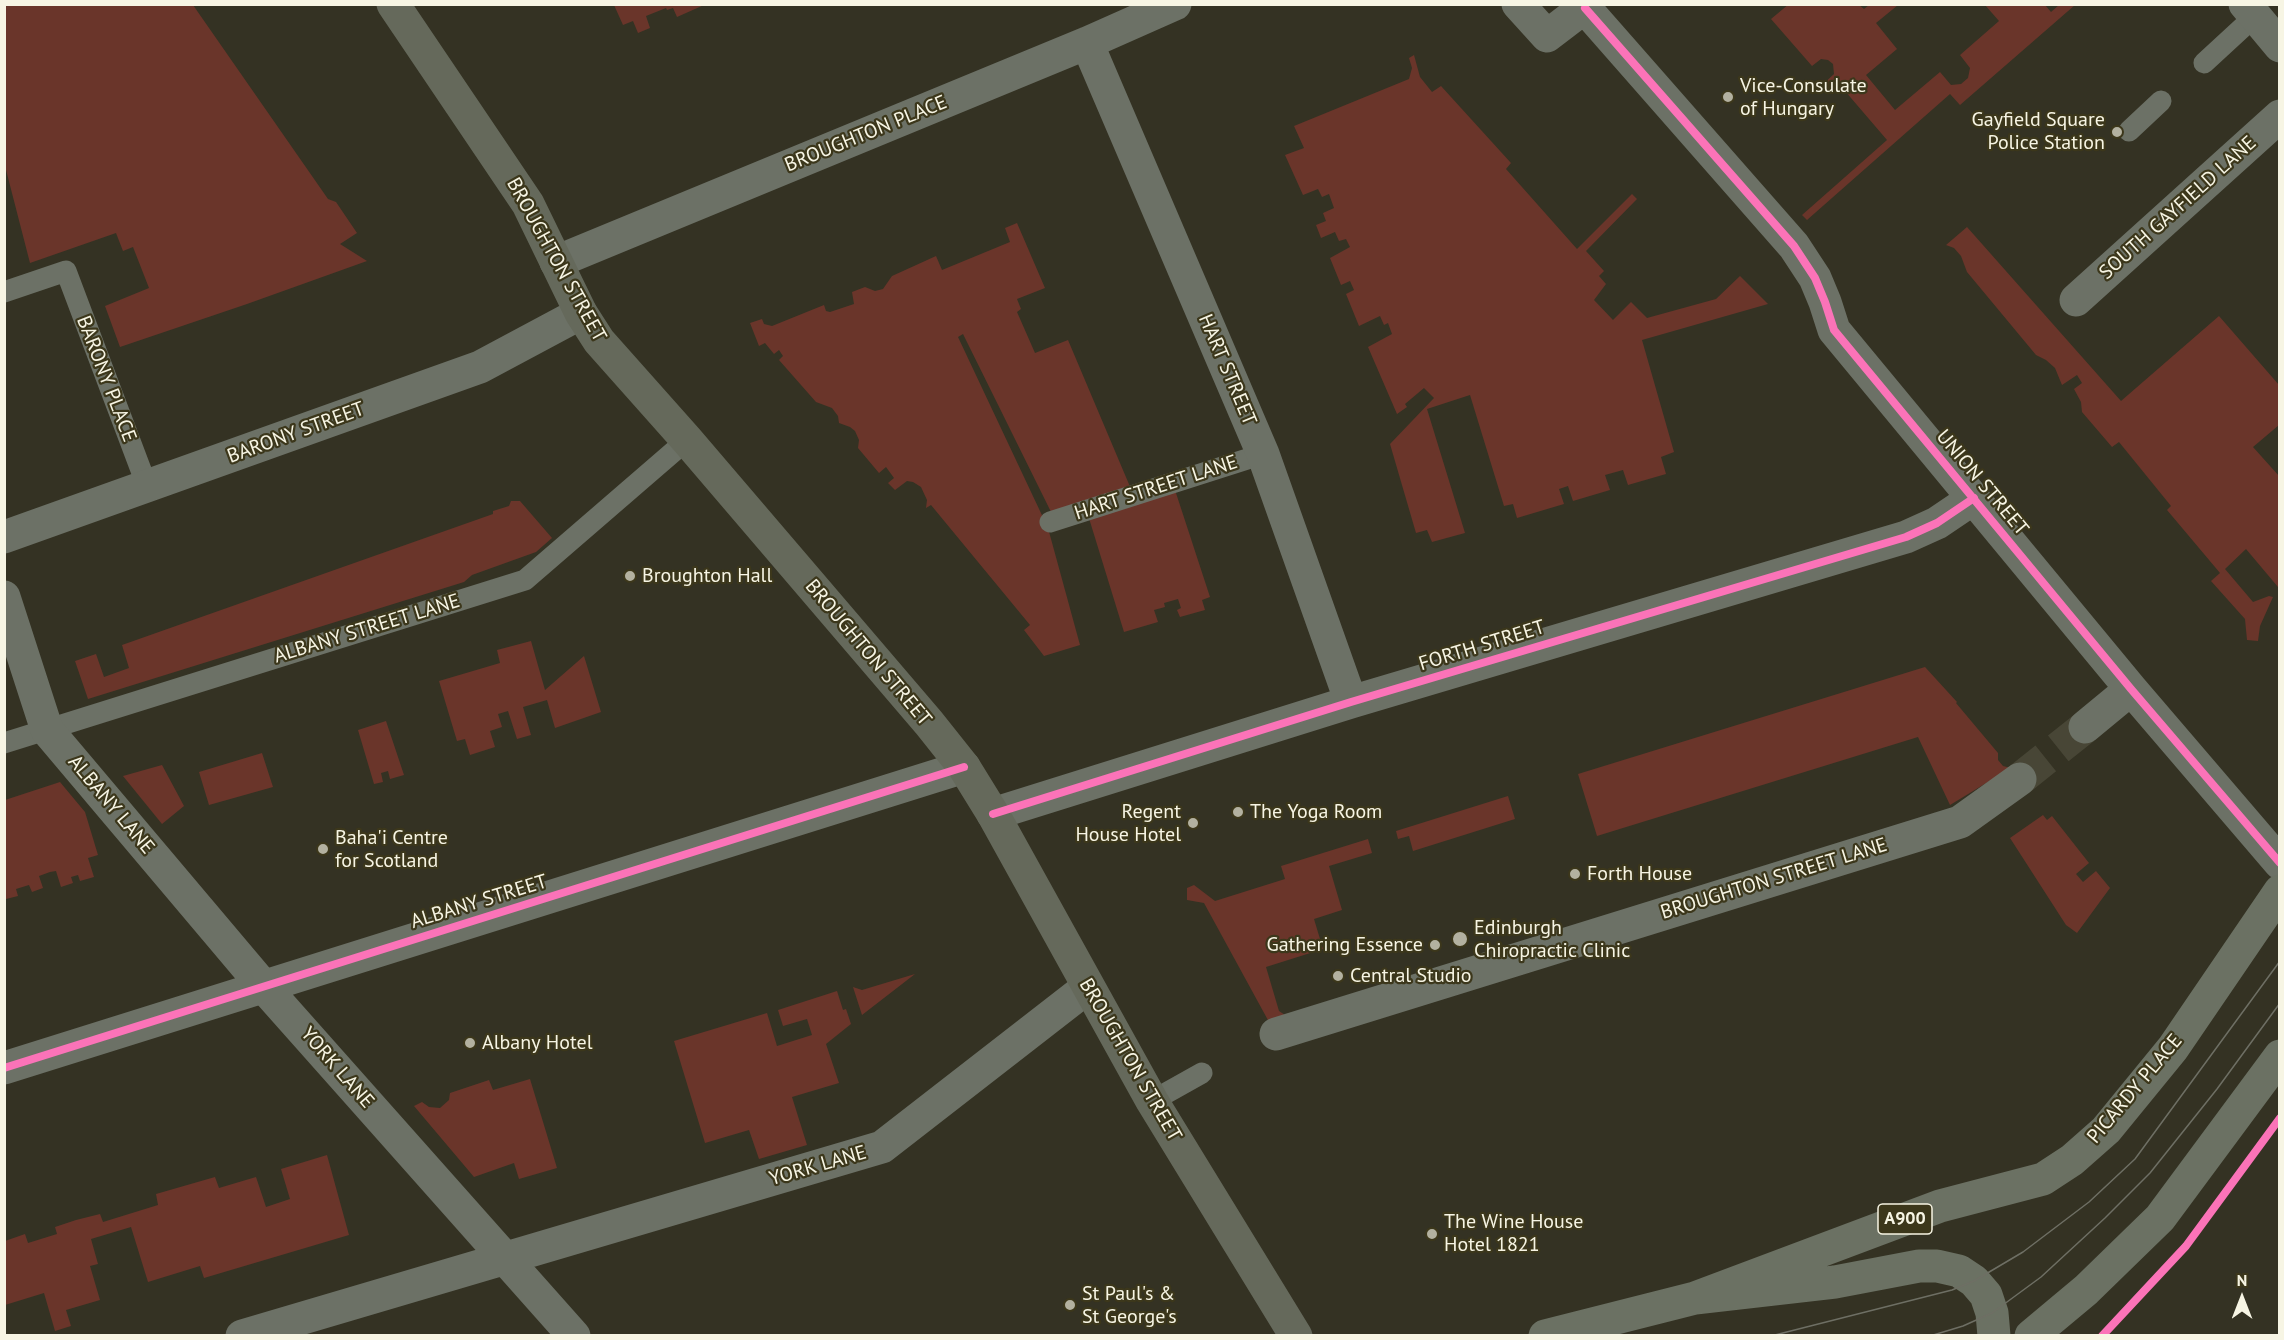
<!DOCTYPE html>
<style>
body{margin:0}
#map{position:relative;width:2284px;height:1340px;overflow:hidden;background:#343223;font-family:"PT Sans",sans-serif}
canvas{display:block}
.frame{position:absolute;inset:0;border:6px solid #f7f5e4;pointer-events:none}
.north{position:absolute;left:2212px;top:1268px;width:60px;height:60px;-webkit-text-stroke:4px #3c371b;paint-order:stroke;rotate:0deg;font-size:16px;font-weight:700;line-height:24px;text-align:center;color:#f7f5e4}
.north::after{content:'';display:block;margin:auto;width:21px;height:27px;background:#f7f5e4;clip-path:polygon(50% 0,100% 100%,50% 72%,0 100%)}
</style>
<div id="map">
<canvas width="2284" height="1340"></canvas>
<div class="frame"></div>
<div class="north">N</div>
</div>
<script>
const c = document.querySelector('canvas').getContext('2d');
c.lineJoin = 'round';
function fill(path, color) { c.fillStyle = color; c.fill(path, 'evenodd'); }
const shape = rows => new Path2D(rows.map(r => 'M' + r).join(''));
function trace(path, color, width, dash) { c.strokeStyle = color; c.lineWidth = width; c.lineCap = dash ? 'butt' : 'round'; c.setLineDash(dash || []); c.stroke(path); }
function write(font, color, halo, rows, align = 'center') {
  c.font = font + ' "PT Sans",sans-serif'; c.lineWidth = 4.5; c.setLineDash([]); c.textBaseline = 'middle'; c.strokeStyle = halo; c.fillStyle = color; for (const [text, x, y, turn = 0] of rows) {
    c.save(); c.translate(x, y); c.rotate((+turn || 0) * Math.PI / 180); c.textAlign = isNaN(turn) ? turn : align; if (halo) c.strokeText(text, 0, 0); c.fillText(text, 0, 0); c.restore();
  }
}
const green = shape([
 [1789,4,1859,5,1864,9,1869,5,1898,5,1876,23,1897,49,1866,75,1895,110,1940,72,1951,85,1961,84,1968,78,1970,68,1960,55,1999,21,1985,5,2045,5,2051,12,2059,5,2075,5,1960,105,1950,94,1807,220,1802,215,1887,140,1839,84,1827,94,1820,87,1834,74,1833,64,1828,60,1821,59,1812,66,1771,19],
 [4,5,193,5,328,199,336,202,357,233,340,244,367,261,247,304,120,347,105,306,149,288,133,247,123,251,116,233,30,263,5,166],
 [704,5,677,17,673,8,667,10,666,8,646,16,650,28,638,33,633,21,623,25,614,5],
 [1414,55,1420,77,1432,92,1441,86,1511,163,1506,169,1577,249,1632,194,1637,199,1586,251,1604,271,1599,276,1606,284,1594,300,1613,320,1631,302,1647,318,1716,299,1740,276,1768,304,1642,340,1674,452,1661,457,1666,474,1628,485,1623,470,1605,475,1610,490,1573,501,1568,486,1559,489,1564,504,1517,518,1513,504,1504,506,1470,395,1427,409,1465,533,1432,542,1427,530,1416,533,1390,444,1434,398,1424,388,1405,404,1407,407,1397,414,1368,347,1392,334,1388,323,1384,325,1380,316,1359,326,1346,294,1354,290,1350,281,1341,285,1330,258,1350,247,1346,239,1339,241,1335,232,1321,238,1316,225,1326,221,1323,213,1334,208,1329,194,1322,197,1318,189,1303,195,1285,155,1304,148,1294,126,1409,79,1412,68,1409,58],
 [1017,223,1045,288,1017,299,1021,309,1017,312,1035,353,1068,340,1131,489,1054,518,963,334,958,337,1048,528,1080,645,1044,656,1024,630,1030,625,931,505,926,508,927,500,921,487,913,482,907,481,895,490,888,483,894,478,886,467,879,473,858,448,859,440,855,431,850,427,839,423,838,416,832,408,816,402,779,360,783,356,779,350,774,354,765,343,759,346,750,323,762,319,764,324,772,326,824,305,826,311,830,312,854,304,852,292,865,287,875,291,883,289,892,276,936,256,942,270,1010,242,1005,228],
 [1967,227,2121,401,2219,316,2279,385,2279,425,2253,447,2279,476,2279,584,2278,587,2246,549,2225,569,2253,602,2269,596,2273,597,2260,626,2258,641,2247,640,2245,619,2211,581,2220,573,2167,510,2171,506,2119,442,2112,447,2082,412,2081,402,2074,389,2082,383,2077,375,2062,385,2055,368,2046,360,2036,355,1967,272,1961,256,1954,248,1946,245],
 [1175,490,1210,597,1202,600,1205,610,1180,617,1177,610,1181,608,1178,599,1164,603,1165,607,1154,610,1158,622,1124,632,1088,515],
 [511,501,520,501,552,538,536,552,472,575,464,582,88,699,75,661,96,654,104,677,129,668,122,645,493,514,493,511,509,506],
 [531,641,545,690,584,656,601,712,555,728,547,700,523,707,531,735,517,739,508,711,498,714,502,727,490,731,495,747,470,755,465,739,457,741,439,681,500,663,497,650],
 [1925,667,1957,702,1956,703,1998,753,1998,760,2003,766,2011,768,1950,805,1918,737,1597,836,1578,774],
 [386,721,404,775,390,779,388,771,381,773,383,782,374,784,358,730],
 [262,753,273,787,209,805,199,772],
 [162,765,184,806,162,824,123,776],
 [60,782,85,812,98,855,88,858,94,877,80,881,78,875,71,877,73,883,61,887,56,871,50,872,39,876,43,888,32,892,29,885,16,889,18,896,6,899,5,800],
 [1508,796,1515,819,1413,851,1409,836,1398,839,1396,831],
 [2043,815,2047,820,2052,816,2089,863,2076,874,2083,882,2096,871,2110,888,2077,933,2066,925,2010,838],
 [1368,839,1372,853,1329,866,1342,910,1314,919,1323,949,1266,967,1279,1011,1285,1015,1269,1022,1204,903,1187,900,1187,888,1194,885,1215,901,1285,879,1281,866],
 [915,974,862,1015,853,987,862,990],
 [837,991,843,1010,846,1009,851,1024,826,1044,839,1083,792,1097,807,1145,759,1159,749,1130,705,1143,674,1041,767,1013,777,1046,812,1035,807,1019,783,1026,778,1010],
 [530,1079,557,1168,519,1179,514,1163,474,1177,414,1106,422,1102,429,1107,440,1108,449,1100,450,1093,489,1080,493,1090],
 [327,1155,349,1235,204,1278,200,1266,148,1282,131,1227,91,1239,98,1264,90,1266,100,1300,66,1310,71,1326,55,1331,44,1293,5,1305,5,1241,25,1234,28,1243,57,1234,55,1227,76,1220,100,1214,103,1222,158,1205,156,1194,215,1177,219,1188,256,1177,266,1207,290,1199,281,1169]
]);
const streetTunnel = shape([
 [2020,779,2085,727]
]);
const lane = shape([
 [2204,63,2255,16],
 [2129,131,2161,101],
 [4,292,66,271,147,486],
 [1050,522,1263,454],
 [4,743,525,580,687,440],
 [1152,1101,1202,1073]
]);
const street = shape([
 [1518,4,1547,36,1589,4],
 [2245,4,2280,46],
 [1585,8,1794,246,1815,278,1825,302,1834,330,2131,689,2280,863],
 [1087,43,1263,454,1351,702],
 [556,262,1087,43,1175,4],
 [2076,300,2280,116],
 [4,537,480,367,581,313],
 [4,597,47,730,264,987,574,1336],
 [2085,727,2131,689],
 [993,814,1351,702,1906,537,1937,523,1974,498],
 [1276,1034,1960,822,2020,779],
 [4,1068,964,767],
 [242,1336,882,1147,1088,987]
]);
const secondary = shape([
 [393,4,528,204,581,313,599,341,687,440,929,723,964,767,993,814,1152,1101,1296,1336]
]);
const primary = shape([
 [1695,1298,1940,1206,2043,1179,2072,1160,2106,1130,2173,1048,2280,891],
 [1545,1336,1695,1298,1835,1282,1919,1266,1937,1266,1959,1271,1974,1281,1986,1295,1992,1313,1994,1336],
 [2031,1336,2086,1290,2160,1218,2280,1056]
]);
const tram = shape([
 [1771,1336,1952,1290,1974,1281,2023,1252,2089,1202,2135,1159,2280,961],
 [1930,1336,1963,1326,1992,1313,2041,1277,2105,1218,2150,1173,2217,1089,2280,1003]
]);
const cycleway = shape([
 [1585,8,1794,246,1815,278,1825,302,1834,330,2131,689,2280,863],
 [993,814,1351,702,1906,537,1937,523,1974,498],
 [4,1068,964,767],
 [2102,1336,2186,1246,2280,1118]
]);
const markers = [
 [1728,97,6,"#b3b1a0"],
 [2117,132,6,"#b3b1a0"],
 [630,576,6,"#b3b1a0"],
 [1238,812,6,"#b3b1a0"],
 [1193,823,6,"#b3b1a0"],
 [323,849,6,"#b3b1a0"],
 [1575,874,6,"#b3b1a0"],
 [1460,939,8,"#b3b1a0"],
 [1435,945,6,"#b3b1a0"],
 [1338,976,6,"#b3b1a0"],
 [470,1043,6,"#b3b1a0"],
 [1432,1234,6,"#b3b1a0"],
 [1070,1305,6,"#b3b1a0"]
];
const shields = [
 [1905,1219,54]
];
const shieldNames = [
 ["A900",1905,1219]
];
const poiNames = [
 ["Vice-Consulate",1740,86],
 ["of Hungary",1740,109],
 ["Gayfield Square",2105,120,"right"],
 ["Police Station",2105,143,"right"],
 ["Broughton Hall",642,576],
 ["Regent",1181,812,"right"],
 ["House Hotel",1181,835,"right"],
 ["The Yoga Room",1250,812],
 ["Baha'i Centre",335,838],
 ["for Scotland",335,861],
 ["Forth House",1587,874],
 ["Edinburgh",1474,928],
 ["Chiropractic Clinic",1474,951],
 ["Gathering Essence",1423,945,"right"],
 ["Central Studio",1350,976],
 ["Albany Hotel",482,1043],
 ["The Wine House",1444,1222],
 ["Hotel 1821",1444,1245],
 ["St Paul's &",1082,1294],
 ["St George's",1082,1317]
];
const streetNames = [
 ["BROUGHTON PLACE",866,134,-22],
 ["SOUTH GAYFIELD LANE",2178,208,-42],
 ["BROUGHTON STREET",556,260,61],
 ["HART STREET",1227,370,67],
 ["BARONY PLACE",106,379,69],
 ["BARONY STREET",296,433,-20],
 ["UNION STREET",1982,483,50],
 ["HART STREET LANE",1156,488,-18],
 ["ALBANY STREET LANE",367,629,-17],
 ["FORTH STREET",1482,646,-17],
 ["BROUGHTON STREET",868,653,50],
 ["ALBANY LANE",111,805,50],
 ["BROUGHTON STREET LANE",1774,879,-17],
 ["ALBANY STREET",479,902,-17],
 ["BROUGHTON STREET",1130,1060,60],
 ["YORK LANE",337,1068,49],
 ["PICARDY PLACE",2135,1089,-50],
 ["YORK LANE",818,1166,-16]
];
fill(green, '#6a352a');
trace(streetTunnel, '#484636', 33, [33, 16]);
trace(lane, '#6c7166', 21);
trace(street, '#6c7166', 33);
trace(secondary, '#65695b', 33);
trace(primary, '#6b7163', 33);
trace(tram, '#6e6f64', 1.5);
trace(cycleway, '#fb73b8', 8);
for (const [x, y, r, color] of markers) { const dot = new Path2D(); dot.arc(x, y, r, 0, 2 * Math.PI); c.fillStyle = color; c.fill(dot); trace(dot, '#3c371b', 2); }
for (const [x, y, w] of shields) { const box = new Path2D(); box.roundRect(x - w / 2, y - 15, w, 30, 4.5); c.fillStyle = '#3c371b'; c.fill(box); trace(box, '#f7f5e4', 1.5); }
write('bold 18px', '#f7f5e4', null, shieldNames);
write('20px', '#f7f5e4', '#3c371b', poiNames, 'left');
write('20px', '#f7f5e4', '#3c371b', streetNames);
</script>
